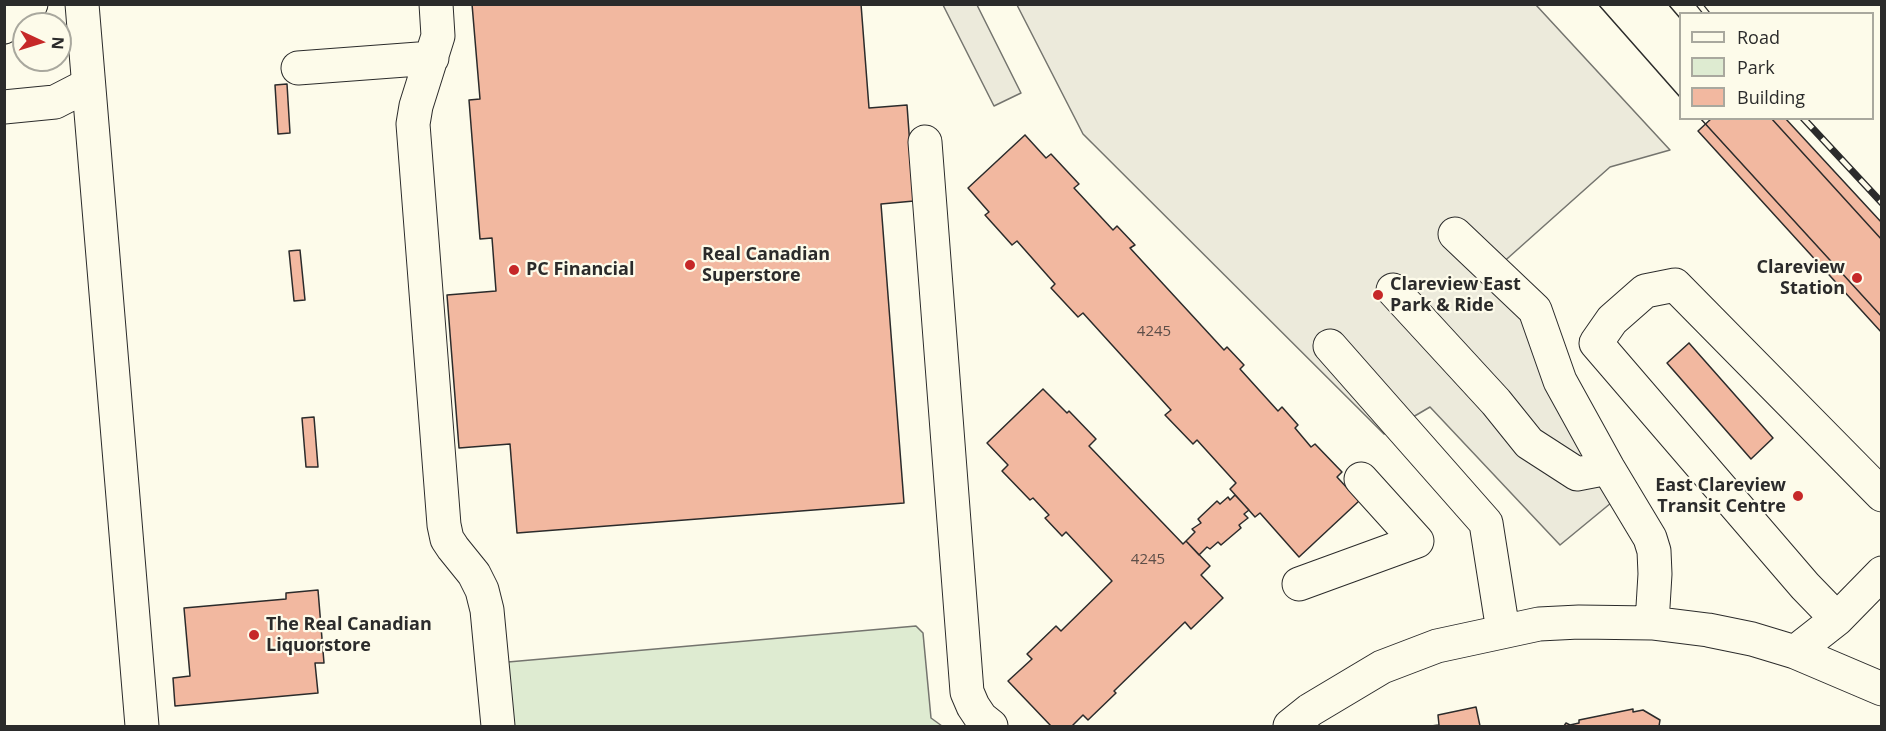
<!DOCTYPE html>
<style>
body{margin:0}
#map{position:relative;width:1886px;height:731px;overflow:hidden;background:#fdfbea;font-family:"Open Sans",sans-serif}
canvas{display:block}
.frame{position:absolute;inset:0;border:6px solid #2b2b2b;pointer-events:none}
.legend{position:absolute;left:1679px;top:12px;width:195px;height:108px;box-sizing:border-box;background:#fdfbea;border:2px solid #a9a89e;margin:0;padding:8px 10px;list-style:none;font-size:18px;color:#2b2b2b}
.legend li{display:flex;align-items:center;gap:12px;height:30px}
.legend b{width:30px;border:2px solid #a9a89e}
.north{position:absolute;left:12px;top:12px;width:60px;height:60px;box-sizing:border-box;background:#fdfbea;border:2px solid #a9a89e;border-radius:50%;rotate:94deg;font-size:16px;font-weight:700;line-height:24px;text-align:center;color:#2b2b2b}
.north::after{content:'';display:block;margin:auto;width:21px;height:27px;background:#c62828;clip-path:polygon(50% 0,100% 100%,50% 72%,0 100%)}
</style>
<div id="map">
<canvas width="1886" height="731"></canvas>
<div class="frame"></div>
<ul class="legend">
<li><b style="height:8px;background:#fdfbea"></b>Road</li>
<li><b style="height:16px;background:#deebd1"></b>Park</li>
<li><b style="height:16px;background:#f2b8a0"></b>Building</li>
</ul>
<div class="north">N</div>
</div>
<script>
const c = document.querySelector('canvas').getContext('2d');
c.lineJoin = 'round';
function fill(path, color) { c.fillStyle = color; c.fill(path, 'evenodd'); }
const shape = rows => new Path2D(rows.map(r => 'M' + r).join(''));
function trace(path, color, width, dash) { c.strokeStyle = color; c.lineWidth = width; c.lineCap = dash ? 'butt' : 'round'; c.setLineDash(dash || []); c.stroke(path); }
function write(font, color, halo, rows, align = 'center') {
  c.font = font + ' "Open Sans",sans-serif'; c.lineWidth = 4.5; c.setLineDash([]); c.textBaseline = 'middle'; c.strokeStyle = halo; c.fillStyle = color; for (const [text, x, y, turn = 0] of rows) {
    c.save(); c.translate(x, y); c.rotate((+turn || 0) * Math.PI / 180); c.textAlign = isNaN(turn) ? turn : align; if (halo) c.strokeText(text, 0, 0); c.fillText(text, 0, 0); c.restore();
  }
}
const green = shape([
 [916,626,923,633,931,718,942,726,514,726,513,722,508,662,916,626]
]);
const parking = shape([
 [943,5,977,5,1021,93,994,106,943,5],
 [1017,5,1536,5,1670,150,1610,167,1490,274,1531,316,1611,503,1560,545,1430,407,1384,434,1083,134,1017,5]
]);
const building = shape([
 [472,4,861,4,869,108,907,105,914,201,881,204,904,503,517,533,510,444,459,448,447,295,496,291,492,238,480,239,469,100,480,99,472,4],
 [287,84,290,133,278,134,275,85,287,84],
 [1712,118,1785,118,1882,223,1882,333,1698,131,1712,118],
 [1025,135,1046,158,1051,154,1079,184,1074,188,1113,230,1117,226,1135,245,1130,248,1224,350,1227,347,1244,365,1240,369,1278,411,1282,407,1298,425,1295,428,1311,447,1315,444,1342,472,1337,477,1359,501,1299,557,1260,513,1255,517,1230,489,1236,483,1197,440,1193,444,1165,415,1171,410,1083,313,1078,317,1051,288,1055,284,1017,241,1012,245,985,215,989,212,968,188,1025,135],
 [300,250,305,300,294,301,289,251,300,250],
 [1689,343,1773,438,1751,459,1667,363,1689,343],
 [1043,389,1067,413,1069,411,1096,439,1089,446,1183,544,1186,541,1210,566,1201,575,1223,598,1191,629,1185,622,1114,691,1116,693,1088,720,1083,715,1072,726,1051,726,1008,681,1032,659,1027,654,1056,626,1061,631,1112,581,1066,532,1062,536,1045,518,1049,515,1033,498,1030,500,1002,471,1008,465,987,443,1043,389],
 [314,417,318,467,306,467,302,418,314,417],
 [1235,495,1249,510,1244,514,1248,518,1239,525,1241,528,1221,545,1218,542,1210,549,1207,547,1199,555,1186,541,1195,532,1192,529,1201,523,1198,519,1217,501,1220,504,1228,497,1230,500,1235,495],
 [318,590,324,663,315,663,318,693,175,706,173,678,190,676,184,608,286,599,286,593,318,590],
 [1476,707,1480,726,1431,726,1439,725,1438,715,1476,707],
 [1633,709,1633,712,1643,710,1660,720,1659,726,1564,726,1566,723,1570,725,1579,723,1579,720,1633,709]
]);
const minor = shape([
 [82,4,142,726],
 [436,4,438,36,416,106,413,124,444,525,447,539,453,548,474,574,482,590,487,610,498,726],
 [4,27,31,4],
 [298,68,432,58],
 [4,107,55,102,88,85],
 [925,142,967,692,973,706,981,718,991,726],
 [1455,234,1535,310,1560,381,1608,468,1650,538,1654,551,1655,574,1652,623],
 [1393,290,1496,402,1529,443,1577,474,1608,468],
 [1330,346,1486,523,1503,631],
 [1299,584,1417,541,1361,479],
 [1837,619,1805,586,1596,343,1612,320,1645,291,1675,285,1882,495],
 [1795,652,1837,619,1882,573],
 [1290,726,1310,710,1382,667,1437,646,1539,624,1579,622,1652,623,1708,630,1752,639,1795,652,1882,689]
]);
const tram = shape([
 [1598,4,1680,97],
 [1668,4,1680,18],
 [1700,118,1882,317],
 [1771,118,1882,240]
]);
const rail = shape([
 [1699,4,1707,14],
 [1803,118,1882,203]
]);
const markers = [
 [690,265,6,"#c62828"],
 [514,270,6,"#c62828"],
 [1857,278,6,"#c62828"],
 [1378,295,6,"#c62828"],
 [1798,496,6,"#c62828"],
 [254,635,6,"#c62828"]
];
const numberNames = [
 ["4245",1154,332],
 ["4245",1148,560]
];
const poiNames = [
 ["Real Canadian",702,255],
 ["Superstore",702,276],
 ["Clareview",1845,268,"right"],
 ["Station",1845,289,"right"],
 ["PC Financial",526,270],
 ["Clareview East",1390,285],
 ["Park & Ride",1390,306],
 ["East Clareview",1786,486,"right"],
 ["Transit Centre",1786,507,"right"],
 ["The Real Canadian",266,625],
 ["Liquorstore",266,646]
];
fill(green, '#deebd1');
trace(green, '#74746e', 1.5);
fill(parking, '#eceadb');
trace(parking, '#74746e', 1.5);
fill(building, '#f2b8a0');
trace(building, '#2b2b2b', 1.5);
trace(minor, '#2b2b2b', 35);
trace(minor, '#fdfbea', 33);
trace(tram, '#2b2b2b', 1.5);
trace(rail, '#2b2b2b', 7);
trace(rail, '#fdfbea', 4.5, [14]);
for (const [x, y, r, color] of markers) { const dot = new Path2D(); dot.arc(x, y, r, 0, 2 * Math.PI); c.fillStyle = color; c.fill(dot); trace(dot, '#fdfbea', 2); }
write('15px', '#5d4e48', null, numberNames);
write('bold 18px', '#2b2b2b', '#fdfbea', poiNames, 'left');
</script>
